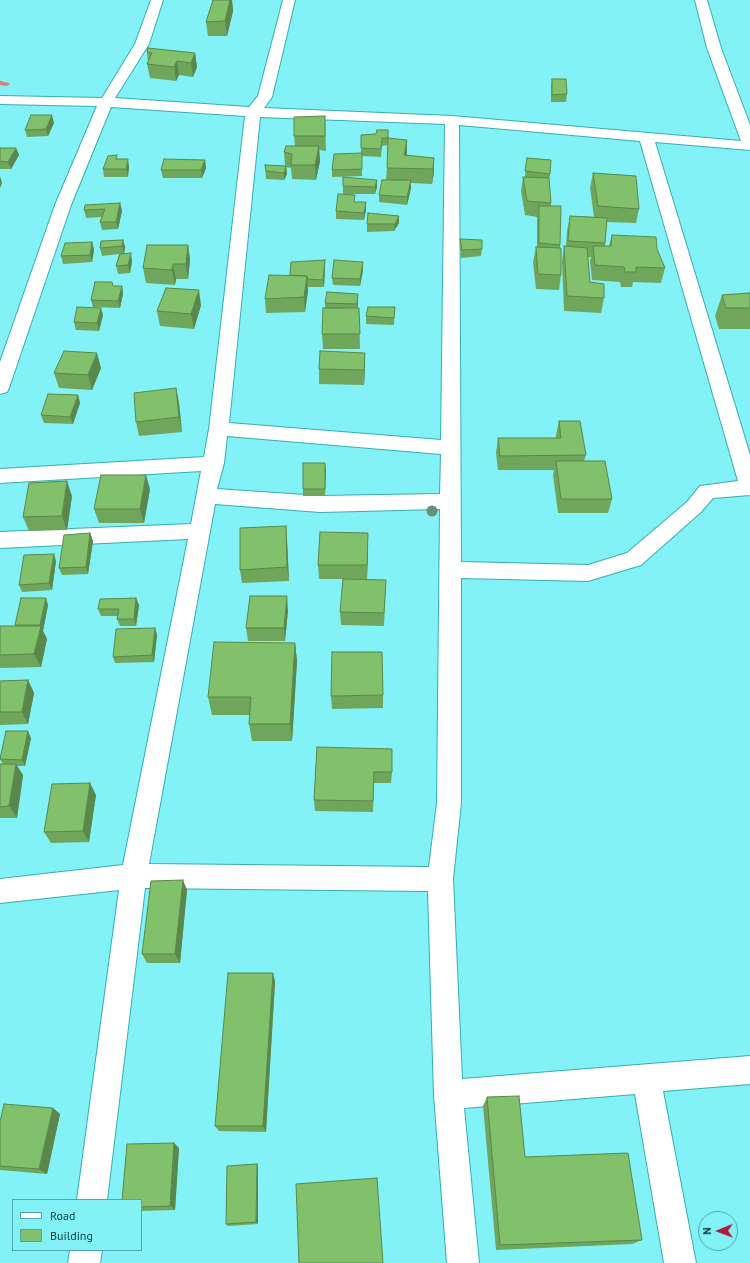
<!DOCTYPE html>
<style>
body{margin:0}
#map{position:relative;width:750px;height:1263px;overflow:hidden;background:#82f2f6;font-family:"PT Sans",sans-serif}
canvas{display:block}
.legend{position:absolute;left:12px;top:1199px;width:130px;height:52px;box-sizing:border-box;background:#82f2f6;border:1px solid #50a8ac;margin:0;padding:5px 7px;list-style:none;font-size:12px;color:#053a3c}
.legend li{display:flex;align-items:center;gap:8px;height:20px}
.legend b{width:20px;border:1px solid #50a8ac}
.north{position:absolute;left:698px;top:1211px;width:40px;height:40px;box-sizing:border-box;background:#82f2f6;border:1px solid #50a8ac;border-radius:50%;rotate:269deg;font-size:11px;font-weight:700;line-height:16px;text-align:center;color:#053a3c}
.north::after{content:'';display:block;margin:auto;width:14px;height:18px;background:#af1b36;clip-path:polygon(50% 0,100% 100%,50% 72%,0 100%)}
</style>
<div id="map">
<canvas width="750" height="1263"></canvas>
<ul class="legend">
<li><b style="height:5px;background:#fff"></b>Road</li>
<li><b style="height:11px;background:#81c16b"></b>Building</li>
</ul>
<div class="north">N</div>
</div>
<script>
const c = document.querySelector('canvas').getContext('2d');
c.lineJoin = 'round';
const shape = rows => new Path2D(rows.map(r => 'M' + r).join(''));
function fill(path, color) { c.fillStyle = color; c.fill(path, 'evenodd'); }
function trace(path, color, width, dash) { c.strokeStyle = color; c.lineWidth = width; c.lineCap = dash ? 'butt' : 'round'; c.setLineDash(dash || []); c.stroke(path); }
const stream = shape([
 [0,81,9,83,10,84,7,86,0,85,0,81]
]);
const minor = shape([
 [151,0,163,0,149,44,115,98,249,107,258,96,283,0,295,0,272,97,264,108,452,116,741,141,707,48,695,0,707,0,721,48,750,125,750,150,655,142,750,455,750,495,713,498,701,512,641,565,588,581,461,578,461,803,453,879,462,1079,750,1056,750,1084,663,1091,696,1263,664,1263,635,1094,464,1108,479,1263,447,1263,434,1095,428,891,145,888,107,1200,77,1200,119,890,0,903,0,879,123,865,188,539,0,548,0,532,191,524,201,471,0,483,0,469,204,457,209,429,245,116,111,107,71,205,9,388,7,392,0,394,0,362,55,205,97,106,0,104,0,96,102,98,135,44,151,0],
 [260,117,445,124,441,440,229,423,260,117],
 [459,125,640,141,738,481,700,486,687,502,627,553,588,565,461,562,459,125],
 [227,436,441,454,440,494,320,496,217,489,224,463,227,436],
 [215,504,320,512,440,509,437,803,429,867,149,864,215,504],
 [70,1250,102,1250,100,1263,68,1263,70,1250]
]);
const trees = [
 [432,511]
];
const wall = shape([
 [213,0,232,0,233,11,227,36,208,36,206,22],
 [147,52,195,53,197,67,193,77,179,75,176,81,150,78,147,64,148,62],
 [552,79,567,94,566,102,551,102,551,87],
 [325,116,326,151,319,150,320,161,316,180,292,179,291,168,286,167,287,174,284,180,266,179,265,165,285,166,284,152,295,146,294,136],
 [54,123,48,136,27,137,25,130],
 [388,130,388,145,382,146,381,157,362,156,362,176,332,177,332,170,361,153,361,135,376,134],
 [0,148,16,148,19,155,11,169,0,169],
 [407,155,434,158,434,172,432,184,411,183,411,188,407,205,379,202,379,195,386,180,387,168],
 [527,158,550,174,549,181,551,203,551,206,560,245,560,248,561,275,559,290,536,289,533,262,536,247,537,247,537,217,525,215,521,191,523,177,525,177],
 [118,159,129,166,128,177,104,177,103,169],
 [205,160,206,168,202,178,163,178,161,170],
 [593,173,639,209,636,223,607,222,605,246,609,246,612,235,657,249,665,268,661,283,633,282,632,287,621,287,620,282,592,280,590,261,591,257,588,257,590,282,604,298,601,313,564,311,562,261,564,246,566,246,567,231,570,216,594,217,590,188],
 [377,180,377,187,375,194,343,194,343,186],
 [355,202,366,210,364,220,336,219,336,211],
 [120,203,122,211,118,229,102,230,100,222,102,217,86,218,84,210],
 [399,216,399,223,394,231,367,232,367,224],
 [460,239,482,249,481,256,461,258,460,246],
 [123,240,125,247,124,254,132,261,130,273,118,274,116,266,119,254,102,256,100,248],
 [92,242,94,250,92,262,63,264,61,256],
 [188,245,190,260,188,279,176,279,175,285,146,283,143,268],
 [325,260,325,268,324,287,307,287,308,291,305,312,266,313,265,299,290,275],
 [363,262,363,270,360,286,333,285,332,278],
 [113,286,122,286,123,294,120,308,93,307,91,300],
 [750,293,750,329,719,329,715,316,722,295],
 [358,302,358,308,359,308,360,349,323,349,322,334,325,308,325,303],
 [201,305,194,329,160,326,157,311],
 [395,307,394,325,366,324,366,316],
 [103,315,99,331,76,330,74,322],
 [365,367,364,385,319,384,319,369],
 [101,368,92,390,59,388,54,373],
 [176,388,179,403,182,432,139,436,136,422],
 [78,395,80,403,73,424,44,423,41,415],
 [559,421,586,455,584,461,612,499,608,513,558,513,553,475,554,470,498,470,496,453,498,438,556,438,556,435],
 [325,463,325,496,303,496,303,489],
 [150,489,144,523,99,523,94,509],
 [72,496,67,530,29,531,23,517],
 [286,526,287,540,289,581,242,583,240,570],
 [90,533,93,541,88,574,62,575,59,568],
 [368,547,367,579,319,579,318,565],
 [56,561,52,590,22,592,19,585],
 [386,580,384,626,341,625,340,612],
 [48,605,43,631,47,639,41,667,0,668,0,626,15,626,15,625],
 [139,605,136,626,120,626,117,619,118,616,101,616,98,609],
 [288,610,285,641,248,641,246,628],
 [155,628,157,635,154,662,115,663,113,657],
 [295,643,297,661,292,741,252,741,249,724,249,715,212,715,208,697],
 [28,680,34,693,28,724,0,725,0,681],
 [383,695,383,708,332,709,331,696],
 [31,738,25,766,17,766,23,775,17,818,0,818,0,764,3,764,0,759],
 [317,747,392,772,391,783,374,783,373,812,315,811,314,800],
 [96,795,89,842,51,843,44,832],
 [187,890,180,963,147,963,142,954],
 [273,973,275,982,266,1132,219,1131,215,1126],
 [487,1097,525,1157,642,1240,632,1244,496,1250,483,1106],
 [53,1108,60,1114,47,1174,0,1170,0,1122],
 [174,1143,179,1148,175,1210,141,1211,141,1200],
 [258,1166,258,1224,228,1226,226,1224]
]);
const shadedWall = shape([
 [230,0,232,0,233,11,227,36,225,21],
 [195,53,197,67,193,77,191,63],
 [177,61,179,75,176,81,174,67],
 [52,115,54,123,48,136,46,129],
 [407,140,407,155,404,170,404,155],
 [319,146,320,161,316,180,315,165],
 [16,148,19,155,11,169,8,162],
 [434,158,434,172,432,184,433,169],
 [128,159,129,166,128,177,126,169],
 [205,160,206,168,202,178,201,170],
 [286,166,287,174,284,180,284,173],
 [0,176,2,183,0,188],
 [377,180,377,187,375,194,375,187],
 [411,180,411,188,407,205,407,197],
 [366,202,366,210,364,220,364,213],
 [120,203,122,211,118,229,116,222],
 [399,216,399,223,394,231,395,224],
 [123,240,125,247,124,254,122,246],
 [92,242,94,250,92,262,90,255],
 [188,245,190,260,188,279,186,264],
 [131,253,132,261,130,273,128,265],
 [325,260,325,268,324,287,323,280],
 [363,262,363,270,360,286,360,279],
 [173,264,176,279,175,285,172,270],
 [307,276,308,291,305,312,304,297],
 [122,286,123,294,120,308,118,301],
 [199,290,201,305,194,329,191,314],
 [358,294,358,302,357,312,357,304],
 [101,308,103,315,99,331,97,323],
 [97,353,101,368,92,390,88,375],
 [365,353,365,367,364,385,364,370],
 [176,388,179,403,182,432,179,417],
 [78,395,80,403,73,424,70,417],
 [325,463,326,470,325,496],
 [146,475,150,489,144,523,140,509],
 [67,481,72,496,67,530,62,516],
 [286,526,287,540,289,581,287,567],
 [90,533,93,541,88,574,86,567],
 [368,533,368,547,367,579,367,565],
 [54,554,56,561,52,590,49,583],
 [287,596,288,610,285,641,284,628],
 [46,598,48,605,43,631,47,639,41,667,34,654,41,626,40,625],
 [136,598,139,605,136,626,134,619],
 [155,628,157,635,154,662,152,655],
 [295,643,297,661,292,741,290,724],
 [28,680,34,693,28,724,22,712],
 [28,731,31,738,25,766,22,760],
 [16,764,23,775,17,818,9,806],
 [90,783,96,795,89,842,83,831],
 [183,880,187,890,180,963,175,954],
 [273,973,275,982,266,1132,263,1126],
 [53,1108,60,1114,47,1174,39,1169],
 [174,1143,179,1148,175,1210,170,1206],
 [257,1164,258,1166,258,1224,256,1222]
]);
const building = shape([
 [213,0,230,0,225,21,206,22,213,0],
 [148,48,195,53,191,63,177,61,174,67,147,64,152,53,147,52,148,48],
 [552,79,566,79,567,94,552,95,552,79],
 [31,115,52,115,46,129,25,130,31,115],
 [325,116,325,136,294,136,294,117,325,116],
 [377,130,388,130,388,138,382,138,381,149,361,148,361,135,376,134,377,130],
 [388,138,407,140,404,155,434,158,433,169,387,168,388,138],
 [286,146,319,146,315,165,291,165,292,154,284,152,286,146],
 [0,148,16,148,8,162,0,161,0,148],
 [362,153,362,169,332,170,334,154,362,153],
 [117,155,116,159,128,159,126,169,103,169,108,156,117,155],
 [527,158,551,160,550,174,525,171,527,158],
 [164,159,205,160,201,170,161,170,164,159],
 [265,165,286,166,284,173,266,171,265,165],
 [593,173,636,176,639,209,598,206,593,173],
 [343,177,377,180,375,187,343,186,343,177],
 [523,177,549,178,551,203,527,201,523,177],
 [382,180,411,180,407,197,379,195,382,180],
 [338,194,355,195,354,202,366,202,364,213,336,211,338,194],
 [120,203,116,222,100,222,105,209,84,210,85,205,120,203],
 [539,206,561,206,560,245,539,243,539,206],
 [368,213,399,216,395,224,367,224,368,213],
 [570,216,607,218,605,243,568,241,570,216],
 [612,235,656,237,657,249,665,268,636,267,636,272,625,272,624,267,595,265,593,246,611,246,612,235],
 [460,239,482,240,482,249,462,250,460,239],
 [123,240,122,246,100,248,101,241,123,240],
 [92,242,90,255,61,256,65,243,92,242],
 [147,245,188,245,186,264,173,264,172,270,143,268,147,245],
 [564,246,587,248,590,282,604,284,604,298,567,296,564,246],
 [536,247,561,248,561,275,538,274,536,247],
 [131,253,128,265,116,266,120,254,131,253],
 [325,260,323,280,307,279,307,276,290,275,291,262,325,260],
 [334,260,363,262,360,279,332,278,334,260],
 [269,275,307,276,304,297,265,299,269,275],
 [95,282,112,282,113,286,122,286,118,301,91,300,95,282],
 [166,288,199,290,191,314,157,311,166,288],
 [327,292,358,294,357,304,325,303,327,292],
 [750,293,750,308,726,308,722,295,750,293],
 [77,307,101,308,97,323,74,322,77,307],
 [368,307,395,307,394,318,366,316,368,307],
 [323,308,359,308,360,334,322,334,323,308],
 [64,351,97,353,88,375,54,373,64,351],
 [320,351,365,353,364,370,319,369,320,351],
 [176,388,179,417,136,422,134,393,176,388],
 [48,394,78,395,70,417,41,415,48,394],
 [559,421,580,421,586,455,500,456,498,438,561,438,559,421],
 [556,461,605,461,612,499,561,499,556,461],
 [303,463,325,463,325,489,303,489,303,463],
 [101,475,146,475,140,509,94,509,101,475],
 [67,481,62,516,23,517,29,483,67,481],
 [286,526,287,567,240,570,240,528,286,526],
 [320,532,368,533,367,565,318,565,320,532],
 [90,533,86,567,59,568,64,535,90,533],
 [54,554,49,583,19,585,24,555,54,554],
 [343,579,386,580,384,613,340,612,343,579],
 [250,596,287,596,284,628,246,628,250,596],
 [21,598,46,598,40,625,15,625,21,598],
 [136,598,134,619,117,619,119,609,98,609,100,599,136,598],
 [0,626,41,626,34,654,0,655,0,626],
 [155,628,152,655,113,657,116,629,155,628],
 [214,642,295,643,290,724,249,724,251,697,208,697,214,642],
 [332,652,382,652,383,695,331,696,332,652],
 [28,680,22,712,0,712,0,681,28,680],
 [6,731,28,731,22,760,0,759,6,731],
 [317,747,392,749,392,772,374,772,373,801,314,800,317,747],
 [0,764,16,764,9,806,0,807,0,764],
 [90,783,83,831,44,832,52,784,90,783],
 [183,880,175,954,142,954,151,881,183,880],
 [228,973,273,973,263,1126,215,1126,228,973],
 [519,1096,525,1157,628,1153,642,1240,500,1245,487,1097,519,1096],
 [4,1104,53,1108,39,1169,0,1166,0,1122,4,1104],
 [174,1143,170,1206,141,1207,141,1200,122,1200,127,1144,174,1143],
 [257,1164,256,1222,226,1224,227,1166,257,1164],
 [377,1178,383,1263,299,1263,296,1184,377,1178]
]);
fill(stream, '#e6797e');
trace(minor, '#36aeb2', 2);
fill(minor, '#fff');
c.fillStyle = '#698e79';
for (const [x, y] of trees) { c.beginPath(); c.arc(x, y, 5.5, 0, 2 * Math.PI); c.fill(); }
fill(wall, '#6fa65c');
fill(shadedWall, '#5a874b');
fill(building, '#81c16b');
trace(building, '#5a874b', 1);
</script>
